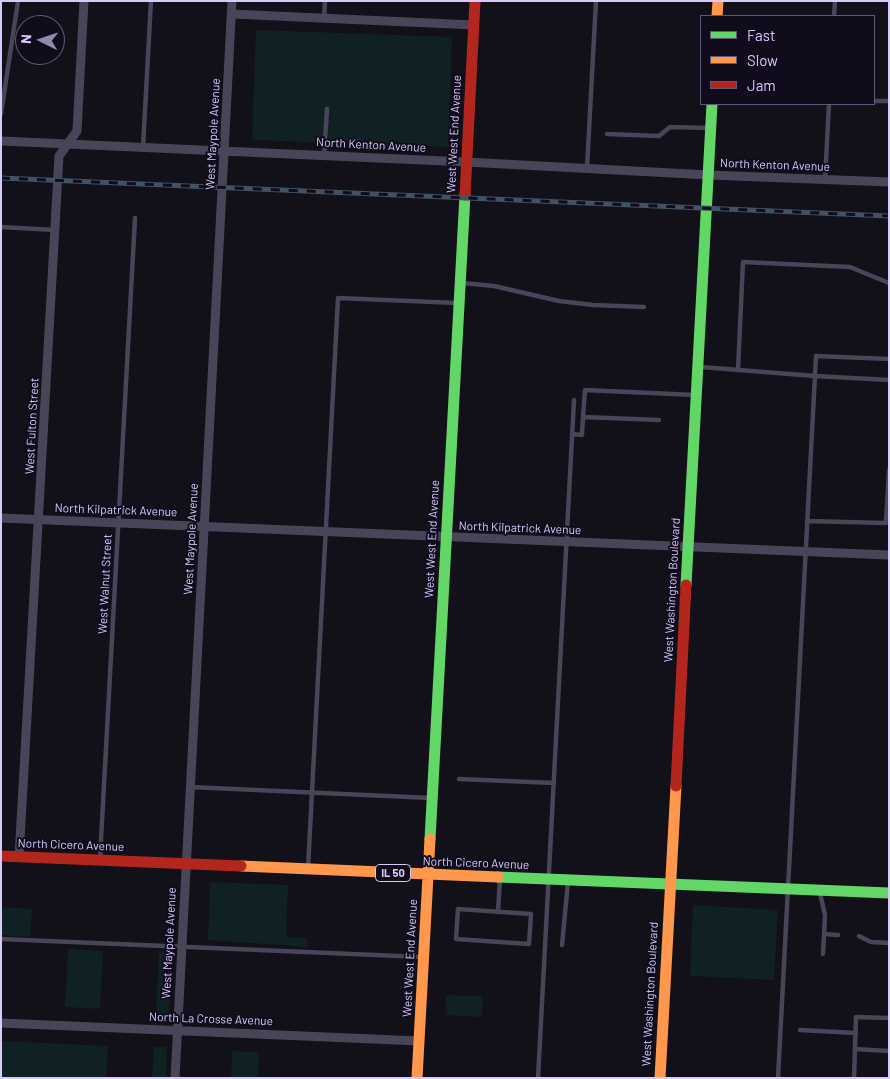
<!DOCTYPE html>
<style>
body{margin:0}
#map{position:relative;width:890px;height:1079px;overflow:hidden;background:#121018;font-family:Barlow,sans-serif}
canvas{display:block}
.frame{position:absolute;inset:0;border:2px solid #d7cbfc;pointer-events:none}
.legend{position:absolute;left:700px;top:15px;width:175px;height:90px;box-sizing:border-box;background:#110c1c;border:1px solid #605876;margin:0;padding:6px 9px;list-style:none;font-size:15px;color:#d7cbfc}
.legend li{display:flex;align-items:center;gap:10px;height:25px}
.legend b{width:25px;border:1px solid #605876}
.north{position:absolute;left:15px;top:15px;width:50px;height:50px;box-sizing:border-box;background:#110c1c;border:1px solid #605876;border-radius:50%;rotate:274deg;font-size:14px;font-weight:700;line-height:20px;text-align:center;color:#d7cbfc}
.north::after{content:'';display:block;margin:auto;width:18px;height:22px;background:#928aac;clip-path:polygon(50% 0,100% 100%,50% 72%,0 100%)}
</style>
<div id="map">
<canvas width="890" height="1079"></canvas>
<div class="frame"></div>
<ul class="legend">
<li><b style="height:6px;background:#63d668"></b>Fast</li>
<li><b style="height:6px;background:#ff974d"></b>Slow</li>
<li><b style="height:6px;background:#b3261e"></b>Jam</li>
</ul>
<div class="north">N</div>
</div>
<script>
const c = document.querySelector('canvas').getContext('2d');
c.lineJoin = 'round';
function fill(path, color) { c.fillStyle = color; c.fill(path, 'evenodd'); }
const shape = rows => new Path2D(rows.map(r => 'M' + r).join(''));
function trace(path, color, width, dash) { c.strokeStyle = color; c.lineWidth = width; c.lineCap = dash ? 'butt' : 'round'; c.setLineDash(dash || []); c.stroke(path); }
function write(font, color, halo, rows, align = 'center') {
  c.font = font + ' Barlow,sans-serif'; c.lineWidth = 4; c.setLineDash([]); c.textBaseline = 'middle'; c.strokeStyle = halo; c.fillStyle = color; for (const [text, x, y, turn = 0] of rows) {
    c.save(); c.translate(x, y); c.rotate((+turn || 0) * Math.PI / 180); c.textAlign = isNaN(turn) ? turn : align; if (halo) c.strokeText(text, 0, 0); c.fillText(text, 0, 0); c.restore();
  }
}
const green = shape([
 [256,30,452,37,448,147,252,140],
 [210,882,288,885,286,937,306,938,308,942,308,947,208,940],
 [693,905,778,910,774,980,690,976],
 [1,907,32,909,30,937,1,935],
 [68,949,103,951,100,1009,65,1007],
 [159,951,170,952,172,954,169,1014,156,1014],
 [446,995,483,996,482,1017,445,1015],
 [2,1041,108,1046,106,1078,1,1078],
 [154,1047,167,1047,166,1078,152,1078],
 [232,1051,259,1052,258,1078,231,1078]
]);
const lane = shape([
 [834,16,835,1],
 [324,18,325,1],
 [874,101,889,101],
 [1,114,18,1],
 [607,134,659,136,670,127,710,128],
 [143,147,151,1],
 [324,156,327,109],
 [587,168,596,1],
 [825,180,829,104],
 [1,227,55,230],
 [462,283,494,286,559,301,593,305,644,307],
 [701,367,815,376,889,380],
 [738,370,743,262,850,267,889,283],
 [659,420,583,417,585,390,695,395],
 [572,434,582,435,583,417],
 [807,521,886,523,889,470],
 [459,779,554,783],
 [190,787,431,798],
 [100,858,135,218],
 [308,868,338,298,457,303],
 [820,893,825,915,823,954],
 [458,909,531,914,529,944,456,939,458,909],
 [498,912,500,878],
 [824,934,838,935],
 [859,936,871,942,889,943],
 [1,939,422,957],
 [562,945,568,882],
 [800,1030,856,1033],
 [855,1049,889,1051],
 [538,1078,574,400],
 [778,1078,816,356,889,359],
 [854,1078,856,1017,889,1018]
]);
const street = shape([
 [232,14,474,25],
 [1,141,466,162,709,175,889,182],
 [1,518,889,555],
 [19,857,59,156,77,131,84,1],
 [1,1023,419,1041],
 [175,1078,232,1]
]);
const fast = shape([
 [686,585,712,104],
 [430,839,465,195],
 [498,877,889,893]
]);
const slow = shape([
 [717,16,718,1],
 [241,866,498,877],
 [417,1078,430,839],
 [660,1078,676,786]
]);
const jam = shape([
 [465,195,475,1],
 [676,786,686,585],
 [1,856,241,866]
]);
const rail = shape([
 [1,178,889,216]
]);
const shields = [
 [393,873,35]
];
const shieldNames = [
 ["IL 50",393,873]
];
const streetNames = [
 ["West Maypole Avenue",213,134,-87],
 ["West West End Avenue",454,134,-87],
 ["North Kenton Avenue",371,145,3],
 ["North Kenton Avenue",775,165,2],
 ["West Fulton Street",32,426,-87],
 ["North Kilpatrick Avenue",116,510,2],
 ["North Kilpatrick Avenue",520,528,2],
 ["West Maypole Avenue",191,539,-87],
 ["West West End Avenue",432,539,-87],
 ["West Walnut Street",105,584,-87],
 ["West Washington Boulevard",672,590,-87],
 ["North Cicero Avenue",71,845,2],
 ["North Cicero Avenue",476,863,2],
 ["West Maypole Avenue",169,943,-87],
 ["West West End Avenue",410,958,-87],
 ["West Washington Boulevard",650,994,-87],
 ["North La Crosse Avenue",211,1019,2]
];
fill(green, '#102124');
trace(lane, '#484559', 4.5);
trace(street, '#484559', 9);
trace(fast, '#63d668', 11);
trace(slow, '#ff974d', 11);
trace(jam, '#b3261e', 11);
trace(rail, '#425163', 5);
trace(rail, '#110c1c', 3, [9]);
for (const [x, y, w] of shields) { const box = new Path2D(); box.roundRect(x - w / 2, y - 8.5, w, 17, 4); c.fillStyle = '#110c1c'; c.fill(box); trace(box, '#d7cbfc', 1); }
write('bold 11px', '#d7cbfc', null, shieldNames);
write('12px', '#d7cbfc', '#110c1c', streetNames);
</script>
